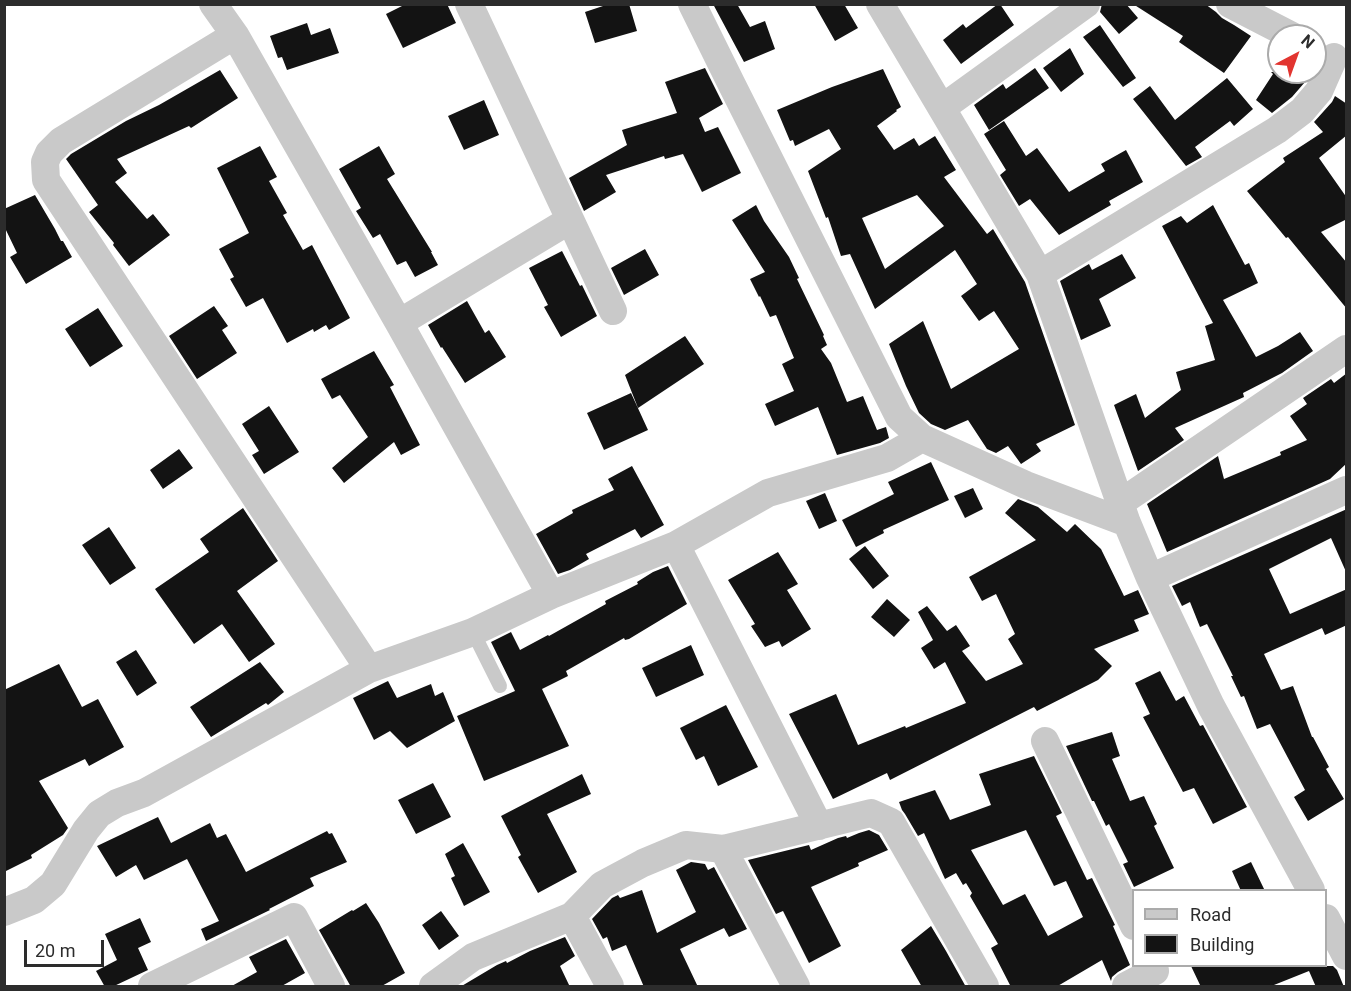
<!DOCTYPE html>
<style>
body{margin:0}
#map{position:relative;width:1351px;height:991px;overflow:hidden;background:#fff;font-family:Roboto,sans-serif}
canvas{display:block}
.frame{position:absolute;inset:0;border:6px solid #2c2c2c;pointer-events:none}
.legend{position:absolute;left:1132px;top:889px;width:195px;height:78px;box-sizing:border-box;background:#fff;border:2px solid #ababab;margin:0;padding:8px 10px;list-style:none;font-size:18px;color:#2c2c2c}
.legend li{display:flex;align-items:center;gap:12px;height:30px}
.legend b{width:30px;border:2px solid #ababab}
.north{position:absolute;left:1267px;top:24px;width:60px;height:60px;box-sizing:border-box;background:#fff;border:2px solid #ababab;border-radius:50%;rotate:41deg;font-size:16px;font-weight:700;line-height:24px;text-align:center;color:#2c2c2c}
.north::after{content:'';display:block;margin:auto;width:21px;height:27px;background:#e23530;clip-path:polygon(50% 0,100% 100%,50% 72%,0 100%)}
.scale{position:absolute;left:24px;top:940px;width:80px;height:27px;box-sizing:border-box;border:3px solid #2c2c2c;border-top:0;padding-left:8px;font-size:18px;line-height:21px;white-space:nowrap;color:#2c2c2c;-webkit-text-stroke:4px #fff;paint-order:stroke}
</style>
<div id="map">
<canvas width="1351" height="991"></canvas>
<div class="frame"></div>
<ul class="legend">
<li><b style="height:8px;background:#c9c9c9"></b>Road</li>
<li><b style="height:16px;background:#131313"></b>Building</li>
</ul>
<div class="north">N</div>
<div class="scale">20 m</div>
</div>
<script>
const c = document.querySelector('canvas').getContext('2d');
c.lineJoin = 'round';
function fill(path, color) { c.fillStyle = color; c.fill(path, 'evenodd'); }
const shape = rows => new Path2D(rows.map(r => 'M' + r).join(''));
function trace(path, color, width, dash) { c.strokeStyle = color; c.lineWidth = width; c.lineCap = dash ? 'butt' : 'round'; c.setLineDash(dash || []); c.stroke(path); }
const building = shape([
 [406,4,447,4,456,23,403,48,386,14],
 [609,4,629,4,637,31,595,43,585,12],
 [713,4,737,4,750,27,765,21,775,49,744,62],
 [814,4,844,4,858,28,835,41],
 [998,4,1000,4,1014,25,961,64,943,40,963,24,966,28],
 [1102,4,1126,4,1138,18,1119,34,1100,12],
 [1133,4,1205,4,1216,12,1222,18,1234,25,1251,36,1224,73,1179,42,1183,36],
 [307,23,311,35,330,28,339,53,287,70,282,57,278,58,270,36],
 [1100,25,1136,78,1123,87,1083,37],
 [1070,48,1084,74,1061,92,1043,68],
 [705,68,723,104,699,118,705,132,718,127,741,173,702,192,683,154,665,159,664,156,606,175,616,192,584,211,569,178,627,145,622,130,677,113,665,82],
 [1035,68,1049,88,989,130,974,105,1003,84,1006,89],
 [883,69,901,107,896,110,897,111,877,126,894,150,914,138,919,146,935,136,956,170,944,177,987,234,993,229,1025,282,1075,425,1036,444,1041,451,1021,464,1008,446,996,453,987,449,968,420,945,430,931,424,919,413,906,386,889,344,923,321,951,389,1019,349,994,311,979,321,961,296,977,284,955,250,875,309,850,254,841,256,828,217,826,218,808,171,841,149,829,129,795,146,793,140,790,141,777,110,832,87],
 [917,195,944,226,885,269,862,218],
 [220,70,238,98,191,128,189,126,117,159,127,173,115,182,147,219,153,214,170,235,129,266,113,245,114,243,89,212,98,205,66,159,71,154,126,121,159,105],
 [1271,72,1309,72,1305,82,1292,97,1272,113,1256,100,1273,74],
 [1227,78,1253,109,1234,126,1230,121,1195,147,1202,157,1186,166,1133,99,1150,86,1175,120],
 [1335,96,1347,104,1347,135,1319,158,1347,198,1347,219,1321,232,1347,263,1347,309,1288,237,1286,238,1247,191,1285,162,1283,158,1323,132,1314,122,1332,102],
 [484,100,499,135,464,150,448,116],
 [1004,121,1026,156,1037,148,1069,192,1105,171,1101,164,1126,150,1143,182,1109,201,1111,205,1059,235,1030,199,1019,206,1000,175,1006,170,984,134],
 [260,146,277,177,269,181,287,213,283,215,303,250,312,245,350,318,329,330,326,325,314,332,313,329,287,343,263,298,246,307,230,279,234,277,219,249,249,233,217,168],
 [379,146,395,174,387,179,432,252,431,252,438,265,415,277,406,261,397,265,380,234,373,238,356,211,361,208,339,169],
 [35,195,55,229,61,241,63,241,72,257,26,284,10,257,17,253,4,226,4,209],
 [756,205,764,221,789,257,799,278,797,279,824,335,823,336,827,345,821,349,831,363,847,402,863,396,877,430,886,427,889,438,880,443,837,455,818,407,775,426,765,404,794,391,782,364,794,358,776,315,770,317,760,296,759,297,750,279,765,272,732,220],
 [1213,205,1245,265,1249,263,1258,283,1223,300,1256,357,1278,346,1300,332,1313,351,1282,373,1243,393,1244,397,1175,428,1184,440,1138,471,1114,405,1136,394,1145,418,1181,390,1176,372,1215,360,1205,326,1213,323,1162,226,1181,216,1187,223],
 [645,249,659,275,624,295,611,268],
 [562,251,580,286,582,285,597,316,561,337,544,307,548,305,529,268],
 [1122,254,1136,278,1099,299,1111,326,1081,340,1060,281,1089,264,1092,270],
 [467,301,485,333,489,330,506,357,465,383,442,347,441,348,428,325],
 [214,306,228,326,222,330,237,353,197,379,169,336],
 [98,308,123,346,90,367,65,329],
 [685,336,704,364,638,408,625,375],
 [374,351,394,385,390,387,420,445,401,455,394,442,344,483,332,468,368,437,340,395,332,399,321,379],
 [1347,373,1347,463,1330,479,1167,552,1147,504,1218,456,1224,479,1281,455,1280,452,1307,440,1290,416,1307,404,1303,398,1331,379,1334,383],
 [631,393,648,430,604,450,587,413],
 [269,406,299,452,264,474,252,455,259,451,242,424],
 [179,449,193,468,163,489,150,470],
 [931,462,949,500,883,530,884,533,856,547,842,520,894,494,888,482],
 [632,466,664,525,641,538,635,529,586,554,589,559,570,570,558,574,536,534,573,513,572,510,614,490,608,479],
 [973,488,983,509,965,518,954,496],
 [825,493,837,521,819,529,806,501],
 [1018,499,1038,507,1067,532,1075,524,1101,549,1124,596,1138,590,1149,614,1134,620,1139,631,1094,649,1112,666,1098,680,1037,711,1034,707,890,780,887,773,833,799,789,714,836,694,858,745,905,726,906,728,966,703,945,662,934,669,921,648,933,640,918,612,927,606,947,631,956,625,970,646,962,651,986,681,1023,664,1008,639,1015,634,996,594,982,601,969,577,1036,540,1005,513],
 [243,508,278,561,237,591,275,644,249,662,222,624,194,644,155,589,209,552,200,539],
 [1347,509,1347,574,1331,538,1269,569,1290,614,1347,589,1347,625,1325,635,1322,628,1264,654,1281,690,1293,686,1312,737,1313,737,1329,767,1326,769,1344,799,1308,821,1294,797,1305,790,1270,724,1257,729,1244,696,1241,697,1231,676,1233,676,1207,624,1200,627,1190,602,1182,606,1172,586],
 [109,527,136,568,110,585,82,545],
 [865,546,889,576,873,589,849,559],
 [778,552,798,584,787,590,811,629,782,647,779,641,765,647,751,626,755,624,728,580],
 [668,566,687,604,629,639,625,640,624,638,566,671,568,676,542,689,569,746,484,781,457,716,515,691,491,642,511,632,520,650,548,635,549,636,606,604,605,601,638,584,637,582,653,572],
 [887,599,910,620,894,637,871,617],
 [691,645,704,675,656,697,642,668],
 [136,650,157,683,137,696,116,662],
 [260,662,284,692,268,705,266,703,211,737,190,707],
 [59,664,82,707,98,699,124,747,89,766,85,759,39,781,68,828,63,835,31,855,32,858,4,872,4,690],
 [1160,671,1176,701,1184,696,1200,726,1203,725,1247,807,1213,824,1194,788,1183,792,1143,717,1150,714,1135,683],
 [388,681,397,698,431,684,435,696,443,692,455,721,407,748,390,731,374,740,353,698],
 [726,705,758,767,718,786,704,756,696,760,680,728],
 [1112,732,1120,756,1112,759,1130,801,1144,796,1157,824,1154,826,1174,868,1134,887,1123,864,1128,862,1109,824,1106,826,1094,801,1092,801,1066,746],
 [1034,756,1062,813,1056,816,1087,880,1092,878,1115,925,1113,926,1130,965,1118,972,1112,977,1111,981,1102,960,1056,987,1011,987,991,948,998,944,970,896,972,893,966,883,963,885,956,873,945,879,924,833,918,836,905,814,902,810,899,802,935,790,950,820,991,805,979,774],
 [1026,830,1054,886,1066,881,1083,917,1048,936,1025,894,1003,905,971,850],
 [582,774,591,794,547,814,577,872,538,893,518,857,521,855,501,816],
 [433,783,451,817,416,834,398,800],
 [158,817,171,843,210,823,217,838,226,834,246,872,327,831,329,834,332,833,347,862,310,878,314,886,269,909,270,910,206,941,201,929,219,921,187,859,144,880,136,865,116,877,97,846],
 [869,830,879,835,888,850,858,863,859,866,811,887,841,946,809,963,783,911,776,914,748,860,809,845,811,850,838,838,846,836,847,838,859,833],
 [463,843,490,892,464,906,451,878,455,876,445,854],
 [691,862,705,864,708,870,714,867,747,929,729,937,724,928,680,949,698,987,644,987,626,945,612,951,607,937,603,939,592,919,612,898,618,895,620,898,642,890,657,933,696,912,676,870],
 [1251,862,1265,891,1241,891,1232,871],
 [366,903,379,923,405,973,380,987,351,987,319,930,352,910,353,911],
 [441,911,459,936,439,950,422,925],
 [140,918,151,942,138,948,148,970,112,987,105,987,96,971,117,960,105,934],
 [931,926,946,951,966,987,922,987,901,950],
 [565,937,575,956,560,966,570,987,460,987,497,965,506,961,507,963,530,951],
 [286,939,305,973,280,987,230,987,257,972,249,957],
 [1191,966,1333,966,1337,970,1344,987,1316,987,1309,971,1269,987,1201,987]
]);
const service = shape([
 [473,632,500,686]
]);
const minor = shape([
 [213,4,235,35,399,323,551,595],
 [469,4,613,311],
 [692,4,731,83,899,417,922,438,1026,485,1127,523],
 [880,4,1040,274,1127,523,1150,578,1211,706,1311,890],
 [1230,4,1292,36],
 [235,35,61,141,49,153,45,162,46,180,369,669],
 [942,108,1086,4],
 [1040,274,1277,130,1302,111,1319,91,1334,57],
 [399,323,570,220],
 [1120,503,1346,349],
 [676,545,819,826],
 [1150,578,1346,490],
 [1045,741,1134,926],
 [723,849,796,986],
 [4,912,34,900,53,884,86,830,99,814,117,803,144,793,369,669,473,632,551,595,676,545,768,493,887,458,922,438],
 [572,916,610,986],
 [1326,918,1346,956],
 [152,986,294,917,331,986],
 [433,986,473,957,572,916,602,885,643,863,686,845,723,849,871,813,891,822,985,986],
 [1126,986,1155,971]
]);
fill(building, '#131313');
trace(service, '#c9c9c9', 14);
trace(minor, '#c9c9c9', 28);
</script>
